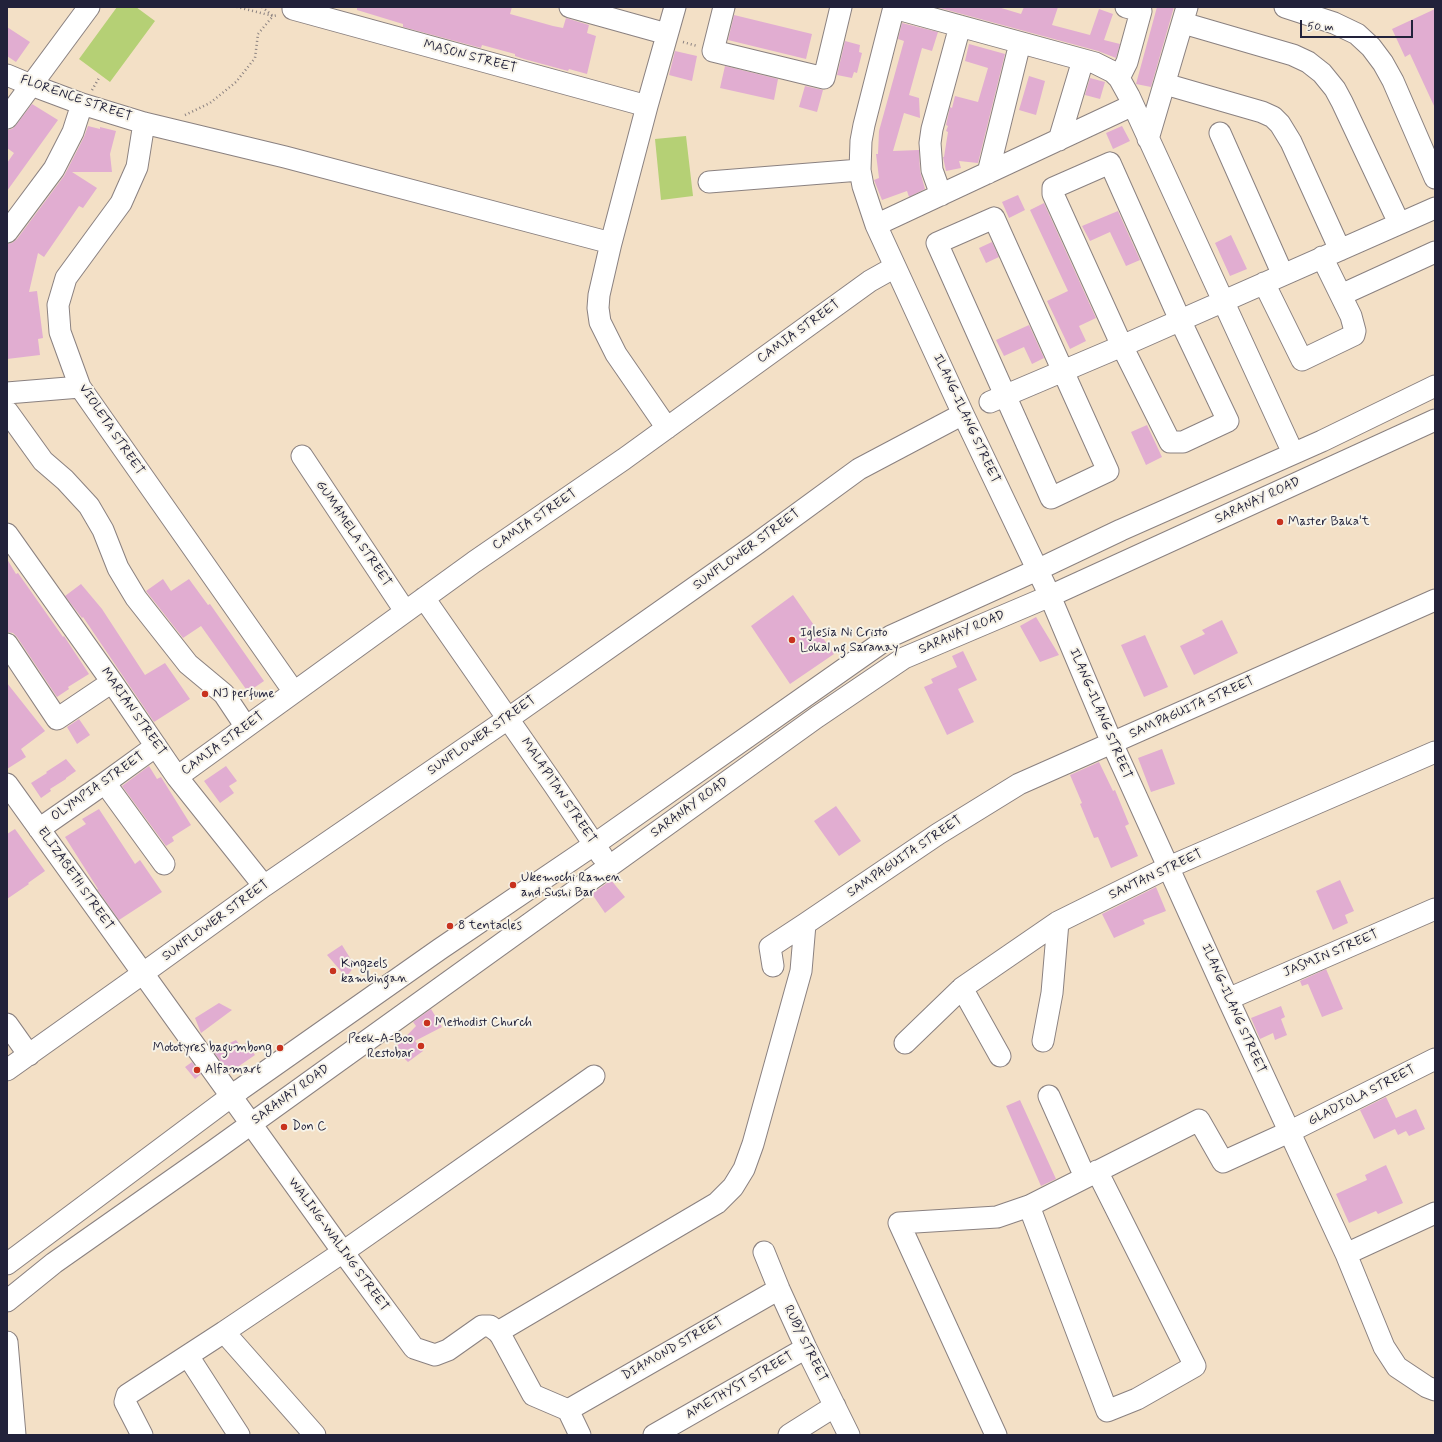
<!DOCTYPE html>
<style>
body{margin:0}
#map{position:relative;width:1442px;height:1442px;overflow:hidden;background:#f3e0c6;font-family:Mynerve,sans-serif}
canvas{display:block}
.frame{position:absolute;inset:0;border:8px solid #22223b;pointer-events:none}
.scale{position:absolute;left:1300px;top:20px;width:113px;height:18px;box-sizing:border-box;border:2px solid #22223b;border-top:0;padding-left:5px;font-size:12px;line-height:14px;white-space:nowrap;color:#22223b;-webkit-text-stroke:3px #f7f3e8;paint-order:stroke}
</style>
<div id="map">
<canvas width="1442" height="1442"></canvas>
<div class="frame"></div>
<div class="scale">50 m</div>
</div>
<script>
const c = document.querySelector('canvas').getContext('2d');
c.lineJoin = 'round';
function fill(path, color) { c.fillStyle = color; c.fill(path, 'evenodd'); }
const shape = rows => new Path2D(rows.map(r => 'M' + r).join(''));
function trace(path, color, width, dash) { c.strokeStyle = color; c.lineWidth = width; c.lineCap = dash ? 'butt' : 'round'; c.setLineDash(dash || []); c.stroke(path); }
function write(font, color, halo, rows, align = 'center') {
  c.font = font + ' Mynerve,sans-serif'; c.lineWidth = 4; c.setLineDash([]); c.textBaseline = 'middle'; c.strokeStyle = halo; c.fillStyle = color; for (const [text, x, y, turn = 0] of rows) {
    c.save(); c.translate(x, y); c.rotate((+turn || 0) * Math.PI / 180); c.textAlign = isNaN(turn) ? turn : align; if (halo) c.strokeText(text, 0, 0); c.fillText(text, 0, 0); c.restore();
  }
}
const green = shape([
 [117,7,136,7,155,21,110,82,79,59],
 [686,136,693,196,661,200,655,139]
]);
const building = shape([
 [357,7,512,7,510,14,553,26,563,28,566,18,589,25,587,33,596,36,587,74,569,69,568,71,524,59,515,56,515,54,482,45,481,48,403,27,403,24,357,10],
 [936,7,998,7,1021,14,1024,7,1058,7,1052,25,1090,35,1099,9,1113,14,1104,40,1120,44,1116,58,1098,51],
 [1157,7,1174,7,1151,87,1136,84],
 [1435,9,1435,108,1410,54,1405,57,1392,29],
 [734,15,812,34,806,59,728,40],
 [902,23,938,32,932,51,922,48,909,95,919,98,920,118,904,113,893,151,919,150,920,171,925,189,909,197,907,191,882,200,874,180,879,178,876,154,878,154,879,131,904,41,898,39],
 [7,27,30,42,16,62,7,56],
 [845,41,860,45,859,52,862,53,857,73,854,72,852,78,837,75],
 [969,44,1005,54,978,163,959,161,961,168,946,171,943,157,944,157,948,132,946,131,948,126,946,125,950,107,952,108,955,96,978,102,988,68,965,61],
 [675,51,697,56,692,81,669,75],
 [725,66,778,79,774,100,720,88],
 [1029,76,1045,81,1036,115,1019,110],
 [1090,78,1105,82,1100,99,1085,95],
 [805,86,823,90,817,112,799,107],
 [32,104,58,120,7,191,7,163,14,153,7,148,7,130,12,129,16,125],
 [88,126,100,129,100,127,116,131,110,154,112,172,72,172,97,188,83,208,79,206,44,257,38,253,29,292,37,291,43,338,38,339,40,355,7,359,7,244,12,243,17,239,64,176,84,137],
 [1122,126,1130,141,1113,149,1106,133],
 [1018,195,1025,210,1009,218,1002,202],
 [1044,203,1096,318,1079,326,1086,341,1070,349,1047,301,1068,291,1030,210],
 [1118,211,1140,260,1126,266,1110,232,1090,241,1082,226],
 [1231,235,1247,269,1230,276,1215,243],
 [992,242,999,257,986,263,979,248],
 [1029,325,1044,358,1032,364,1024,347,1004,356,996,340],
 [1147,425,1162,457,1146,465,1131,432],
 [7,559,16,574,18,573,63,637,64,636,89,674,68,687,69,689,57,697,17,637,13,633,7,632],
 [163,579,171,591,189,579,208,605,210,604,264,681,248,692,201,626,183,638,146,591],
 [81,584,102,609,145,675,165,663,190,699,154,722,83,617,82,618,65,596],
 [793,595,834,654,790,684,751,626],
 [1036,617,1059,655,1040,662,1020,626],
 [1222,620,1238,653,1194,675,1180,646,1205,634,1202,630],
 [1145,635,1168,687,1144,697,1121,645],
 [963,651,977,680,958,689,974,722,947,735,924,687,933,683,931,679,957,667,952,656],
 [7,683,45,731,21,749,26,757,7,769],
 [79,719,90,735,77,744,67,727],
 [1162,749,1175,784,1151,792,1138,758],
 [66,759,76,771,66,778,66,779,50,789,51,791,41,798,31,783,47,773,46,772],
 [1099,762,1113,791,1115,790,1129,824,1125,826,1138,856,1111,868,1098,837,1094,838,1080,804,1082,803,1070,775],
 [149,766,157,779,161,777,191,825,172,837,174,841,166,846,122,786],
 [226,766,237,781,229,786,234,793,220,803,204,781],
 [836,806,861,841,839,856,814,821],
 [99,809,135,864,140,860,162,892,119,920,97,889,98,889,65,837,86,824,82,819],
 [15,829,45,871,28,883,29,884,7,899,7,834],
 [611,880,625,897,605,913,592,894],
 [1340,880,1354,911,1345,915,1348,923,1333,930,1316,891],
 [1156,887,1166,911,1143,920,1145,924,1114,938,1102,914],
 [342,945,355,966,346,977,327,955],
 [1326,969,1343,1009,1322,1017,1308,984,1302,986,1300,981],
 [219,1003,232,1010,201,1033,195,1018],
 [1281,1006,1285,1017,1281,1019,1287,1035,1275,1040,1273,1033,1260,1039,1251,1018],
 [431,1009,442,1027,415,1041,423,1051,408,1062,397,1051,393,1053,392,1051,416,1026,413,1022],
 [236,1040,239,1044,223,1057,246,1043,255,1055,229,1073,213,1051],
 [192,1062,201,1074,195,1079,185,1067],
 [1386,1097,1396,1118,1416,1109,1425,1129,1409,1136,1406,1131,1398,1135,1395,1129,1374,1139,1360,1110],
 [1020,1100,1056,1179,1041,1186,1006,1106],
 [1386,1165,1403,1203,1378,1214,1376,1211,1349,1223,1336,1194,1367,1180,1365,1175]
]);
const path = shape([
 [262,7,273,16,278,15],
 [683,42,697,46],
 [92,90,99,78],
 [185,115,210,103,236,82,255,58,258,34,273,16,237,7]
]);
const minor = shape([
 [570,7,667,34],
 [724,7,713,51,824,78,841,7],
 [894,7,864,125,861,141,860,170,863,186,876,225,963,414,1050,596,1112,743,1228,999,1346,1254,1384,1347,1397,1367,1427,1387,1435,1390],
 [1285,7,1334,23,1357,34,1371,47,1383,63,1393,81,1435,178],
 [894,8,1095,63,1113,72,1119,78,1129,96,1293,453],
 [293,9,647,106],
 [1183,23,1293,55,1308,62,1322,73,1335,89,1342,102,1399,223],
 [7,75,31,85,82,104,144,123,285,157,611,243],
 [1119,78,1127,62,1141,11,1126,7],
 [1165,84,1262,112,1273,117,1280,124,1291,142,1340,250],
 [7,118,89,7],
 [144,123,137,167,121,203,66,278,58,305,60,332,80,387,294,692],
 [1220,133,1283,275],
 [1148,139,1187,7],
 [1059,140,1083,60],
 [1110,163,1180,320,1228,421,1183,442,1170,442,1122,346,1053,194,1053,188,1110,163],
 [988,173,1020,43],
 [709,182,860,170],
 [941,195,932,170,930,143,932,129,960,26],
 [994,218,1108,471,1051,498,937,243,994,218],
 [876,225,1133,105],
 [7,232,54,169,73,132,82,104],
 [1264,283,1302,360,1354,335,1355,331,1351,316,1322,257],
 [1341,295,1435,252],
 [7,393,80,387],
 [990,402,1122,346,1435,208],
 [7,411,43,461,65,480,89,506,103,530,118,568,136,598,188,664,224,694,246,727],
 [667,428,616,354,600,322,598,308,599,295,611,243,647,106,675,7],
 [302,456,405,611],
 [7,534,112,682,177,777,264,886],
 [424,598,554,785,602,856],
 [7,644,57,719,112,682],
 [177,777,474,562,624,459,870,281,895,267],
 [105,783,164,864],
 [7,784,343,1252,414,1348,435,1355,448,1350,482,1326,490,1326,498,1332,501,1336,533,1395,568,1410],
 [39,829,105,783,156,746],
 [773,966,770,947,805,924,938,834,1019,784,1435,600],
 [962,988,1000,1056],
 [1228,999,1435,909],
 [7,1024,29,1055],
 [1043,1041,1052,993,1058,922],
 [905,1043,962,988,1058,922,1169,867,1435,752],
 [7,1070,142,974,264,886,509,718,755,545,859,469,963,414],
 [1049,1096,1085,1177],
 [1029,1206,1107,1411,1137,1399,1195,1366,1097,1171],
 [764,1252,779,1289,806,1348,849,1435],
 [1346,1254,1435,1213],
 [7,1264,241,1089,440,949,595,844,891,636,1037,570,1121,530,1322,441,1435,386],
 [7,1301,54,1263,212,1152,817,717,904,658,1050,596,1435,420],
 [224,1332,343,1252,594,1076],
 [498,1332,717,1203,733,1187,744,1169,753,1144,801,971,805,924],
 [7,1342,15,1435],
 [188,1356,239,1435],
 [568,1410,779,1289],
 [568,1410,580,1435],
 [142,1435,125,1402,127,1395,224,1332,315,1435],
 [654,1435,806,1348],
 [789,1435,835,1406],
 [996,1435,899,1223,997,1217,1029,1206,1199,1120,1223,1162,1289,1132,1435,1059]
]);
const markers = [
 [1280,522,4,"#c8321e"],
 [792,640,4,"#c8321e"],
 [205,694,4,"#c8321e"],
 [513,885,4,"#c8321e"],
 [450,926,4,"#c8321e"],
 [333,971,4,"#c8321e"],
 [427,1023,4,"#c8321e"],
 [421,1046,4,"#c8321e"],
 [280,1048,4,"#c8321e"],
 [197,1070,4,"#c8321e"],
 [284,1127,4,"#c8321e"]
];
const streetNames = [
 ["MASON STREET",470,57,15],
 ["FLORENCE STREET",76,99,19],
 ["CAMIA STREET",799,332,-36],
 ["ILANG-ILANG STREET",966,419,65],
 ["VIOLETA STREET",111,430,56],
 ["SARANAY ROAD",1258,501,-25],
 ["CAMIA STREET",535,520,-34],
 ["GUMAMELA STREET",353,534,56],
 ["SUNFLOWER STREET",747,550,-36],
 ["SARANAY ROAD",962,633,-23],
 ["SAMPAGUITA STREET",1192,708,-24],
 ["MARIAN STREET",133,712,55],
 ["ILANG-ILANG STREET",1100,714,67],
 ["SUNFLOWER STREET",482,736,-35],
 ["CAMIA STREET",223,744,-36],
 ["OLYMPIA STREET",98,787,-35],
 ["MALAPITAN STREET",558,791,56],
 ["SARANAY ROAD",690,808,-36],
 ["SAMPAGUITA STREET",905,857,-34],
 ["SANTAN STREET",1156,875,-25],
 ["ELIZABETH STREET",75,879,55],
 ["SUNFLOWER STREET",216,921,-36],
 ["JASMIN STREET",1331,954,-23],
 ["ILANG-ILANG STREET",1233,1009,66],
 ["SARANAY ROAD",291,1095,-36],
 ["GLADIOLA STREET",1362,1096,-27],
 ["WALING-WALING STREET",338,1245,54],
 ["RUBY STREET",805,1344,64],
 ["DIAMOND STREET",673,1349,-30],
 ["AMETHYST STREET",740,1386,-30]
];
const poiNames = [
 ["Master Baka't",1288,522],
 ["Iglesia Ni Cristo",800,633],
 ["Lokal ng Saranay",800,648],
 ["NJ perfume",213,694],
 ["Ukemochi Ramen",521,878],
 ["and Sushi Bar",521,893],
 ["8 tentacles",458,926],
 ["Kingzels",341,964],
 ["kambingan",341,979],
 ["Methodist Church",435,1023],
 ["Peek-A-Boo",413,1039,"right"],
 ["Restobar",413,1054,"right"],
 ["Mototyres bagumbong",272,1048,"right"],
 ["Alfamart",205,1070],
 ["Don C",292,1127]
];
fill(green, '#b5d075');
fill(building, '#e1add1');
trace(minor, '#8a8180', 23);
trace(path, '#8a8180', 2.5, [1, 3]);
trace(minor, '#fff', 21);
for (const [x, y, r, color] of markers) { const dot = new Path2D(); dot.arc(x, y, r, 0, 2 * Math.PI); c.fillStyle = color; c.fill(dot); trace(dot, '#f7f3e8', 1.5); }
write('13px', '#22223b', '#f7f3e8', streetNames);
write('13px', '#22223b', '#f7f3e8', poiNames, 'left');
</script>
